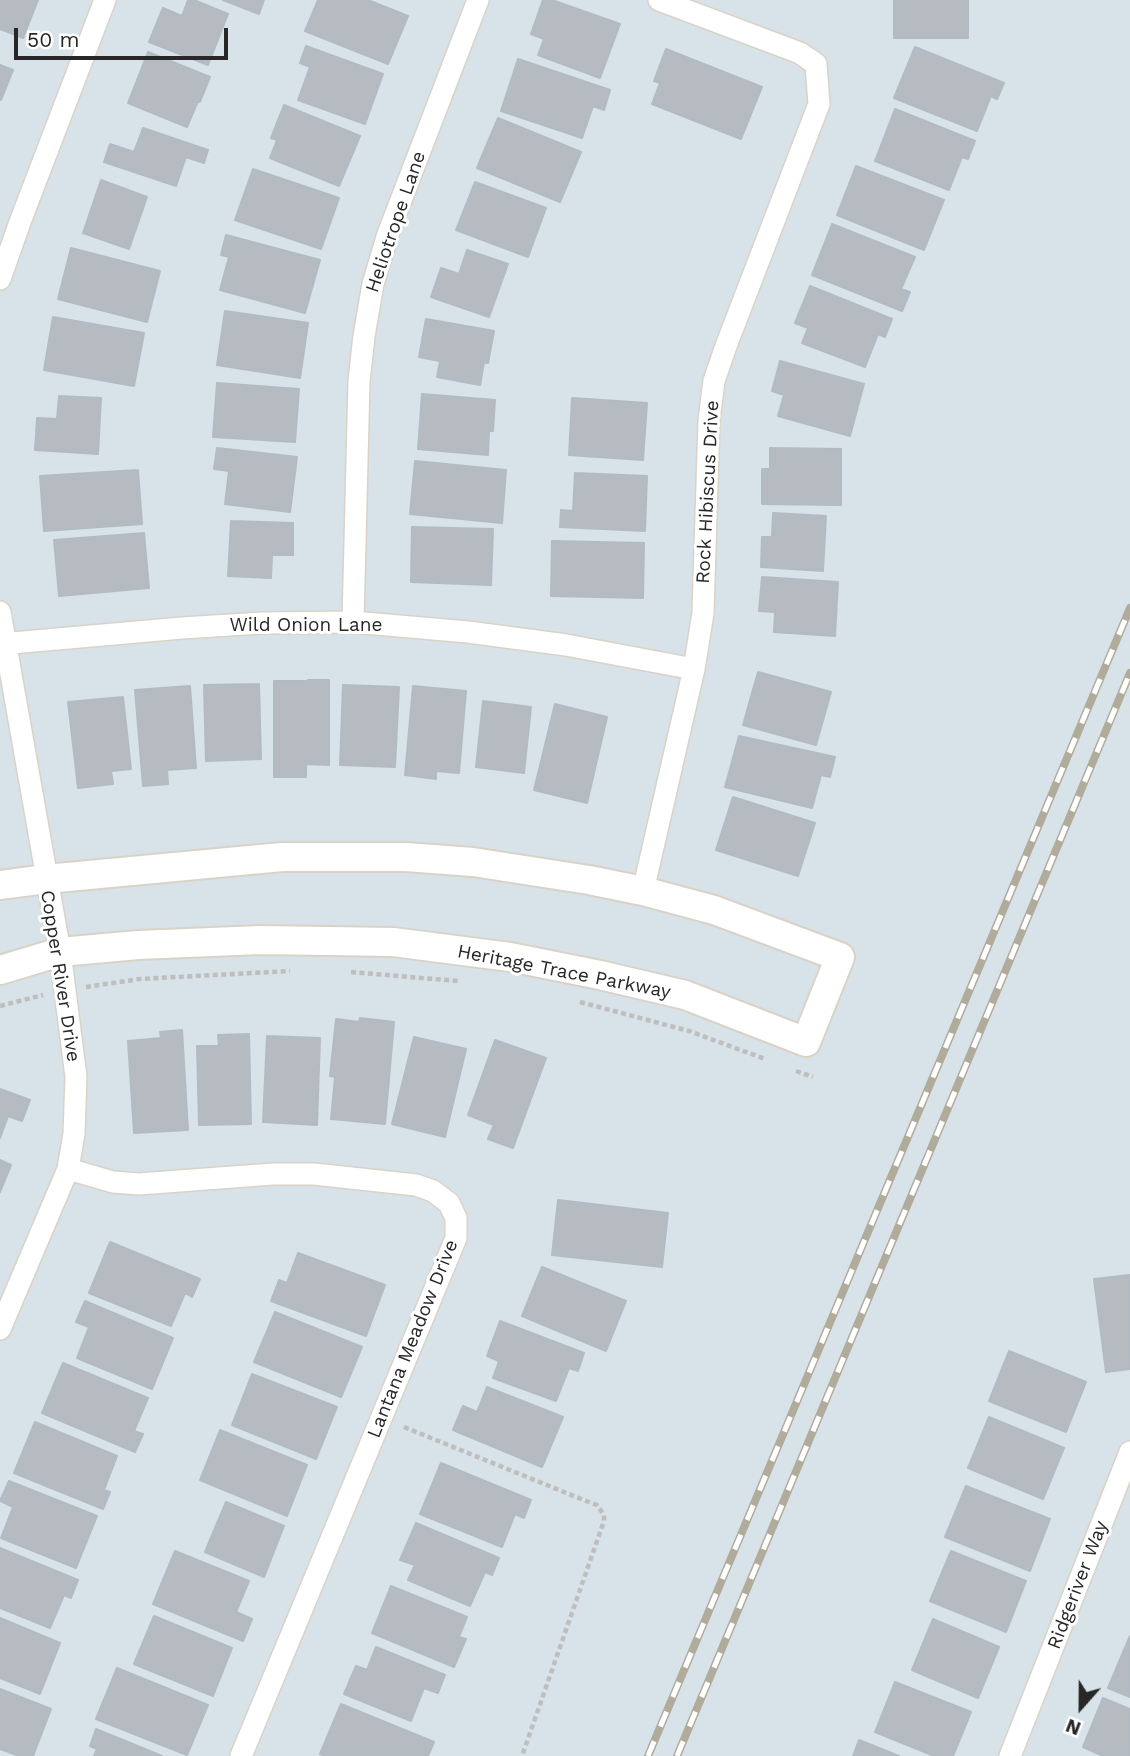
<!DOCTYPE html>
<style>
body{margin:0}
#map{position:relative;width:1130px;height:1756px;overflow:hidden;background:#d8e2e9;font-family:"Work Sans",sans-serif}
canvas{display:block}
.north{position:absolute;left:1046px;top:1672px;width:70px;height:70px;-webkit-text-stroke:5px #fff;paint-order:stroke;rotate:201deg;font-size:19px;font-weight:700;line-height:28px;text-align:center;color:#272727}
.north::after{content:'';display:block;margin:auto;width:24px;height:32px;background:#272727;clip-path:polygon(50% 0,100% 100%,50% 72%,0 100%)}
.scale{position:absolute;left:14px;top:28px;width:214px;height:32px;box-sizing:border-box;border:4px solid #272727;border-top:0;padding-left:9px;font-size:21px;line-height:24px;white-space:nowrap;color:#272727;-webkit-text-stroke:5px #fff;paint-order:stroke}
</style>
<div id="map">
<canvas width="1130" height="1756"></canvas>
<div class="north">N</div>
<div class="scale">50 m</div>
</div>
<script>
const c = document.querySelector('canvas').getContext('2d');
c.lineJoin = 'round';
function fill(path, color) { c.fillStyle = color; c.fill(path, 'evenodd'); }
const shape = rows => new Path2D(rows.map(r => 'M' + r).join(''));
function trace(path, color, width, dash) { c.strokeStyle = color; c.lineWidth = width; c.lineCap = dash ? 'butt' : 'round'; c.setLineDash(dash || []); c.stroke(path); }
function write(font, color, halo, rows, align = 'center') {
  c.font = font + ' "Work Sans",sans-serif'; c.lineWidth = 6; c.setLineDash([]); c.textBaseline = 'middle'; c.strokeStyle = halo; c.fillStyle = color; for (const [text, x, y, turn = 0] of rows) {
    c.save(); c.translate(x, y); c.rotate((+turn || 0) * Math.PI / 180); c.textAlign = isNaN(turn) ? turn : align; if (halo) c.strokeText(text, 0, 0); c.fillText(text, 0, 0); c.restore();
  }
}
const building = shape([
 [0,0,38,0,23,38,0,29,0,0],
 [188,0,194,0,228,14,208,65,149,42,163,8,182,16,188,0],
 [223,0,264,0,259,14,223,0],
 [318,0,368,0,408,16,388,64,305,31,318,0],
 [543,0,552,0,620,24,600,78,538,55,544,39,531,34,543,0],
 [894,0,968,0,968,38,894,38,894,0],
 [306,46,383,74,365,124,298,100,310,67,300,63,306,46],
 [915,47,1004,83,997,99,991,96,977,131,894,98,915,47],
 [666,49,762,87,741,139,652,104,660,83,654,81,666,49],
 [148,52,210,77,200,102,198,101,187,127,128,103,148,52],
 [518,59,610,90,604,110,593,106,582,138,501,111,518,59],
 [0,65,13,70,1,100,0,100,0,65],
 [284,105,360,136,339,186,270,158,277,140,271,138,284,105],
 [895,109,975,141,968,159,962,157,949,190,875,161,895,109],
 [498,118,581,152,560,202,477,168,498,118],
 [143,128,208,150,204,163,186,157,176,186,104,162,110,144,134,152,143,128],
 [856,166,944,200,924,250,837,215,856,166],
 [253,169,339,198,321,249,235,220,253,169],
 [101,180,147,197,129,249,83,233,101,180],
 [475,182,546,208,528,257,456,230,475,182],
 [832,224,915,257,901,289,910,292,902,311,812,275,832,224],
 [226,235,320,260,305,313,220,290,229,257,221,255,226,235],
 [71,248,160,271,147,322,58,299,71,248],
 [467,250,508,264,489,317,431,297,441,268,459,274,467,250],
 [810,286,892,319,885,337,878,334,865,367,802,343,808,328,795,323,810,286],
 [225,311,308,323,300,378,217,365,225,311],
 [53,317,144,333,134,386,44,370,53,317],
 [426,319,494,331,488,363,484,362,480,385,437,377,440,361,419,357,426,319],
 [780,361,864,384,850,436,778,416,784,395,772,391,780,361],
 [217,383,299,389,295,442,213,437,217,383],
 [422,394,495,400,493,431,489,431,488,455,418,449,422,394],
 [59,396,101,398,98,454,35,450,37,418,57,419,59,396],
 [572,398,647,403,643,460,569,455,572,398],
 [217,448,297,457,290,512,225,504,229,471,214,469,217,448],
 [770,448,841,449,841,505,762,504,762,469,770,469,770,448],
 [415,461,506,470,502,523,410,514,415,461],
 [138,470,142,524,44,531,40,476,138,470],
 [575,473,647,476,645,531,560,527,561,510,573,511,575,473],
 [773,513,826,516,823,571,761,567,762,537,772,537,773,513],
 [231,521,293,523,293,555,272,555,271,578,228,576,231,521],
 [412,527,493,529,491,585,411,582,412,527],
 [144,533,149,588,59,596,54,540,144,533],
 [552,541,644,543,643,598,551,596,552,541],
 [762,577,838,582,835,636,774,632,775,612,759,611,762,577],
 [758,672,831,692,816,745,743,725,758,672],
 [308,680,329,680,329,765,306,764,306,777,274,777,274,681,308,681,308,680],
 [259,684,261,759,206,761,204,685,259,684],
 [343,685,399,687,395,767,340,765,343,685],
 [190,686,196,768,167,770,168,784,143,786,135,690,190,686],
 [413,686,466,691,459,773,436,771,436,779,405,775,413,686],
 [123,697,131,769,111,771,113,784,78,788,68,702,123,697],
 [483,701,531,707,524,773,476,767,483,701],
 [555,704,607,717,587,803,534,790,555,704],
 [739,736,835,757,830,777,821,775,812,808,725,787,739,736],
 [733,797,815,823,798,876,716,850,733,797],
 [360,1018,394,1022,385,1124,331,1119,335,1077,330,1076,336,1019,359,1022,360,1018],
 [182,1030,188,1130,134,1133,128,1041,161,1038,160,1032,182,1030],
 [249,1034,251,1124,199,1125,197,1046,219,1046,218,1035,249,1034],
 [267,1036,320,1038,317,1125,263,1122,267,1036],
 [414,1037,466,1049,445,1137,392,1124,414,1037],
 [495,1040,546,1058,513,1148,488,1139,494,1125,468,1115,495,1040],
 [0,1089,30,1100,22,1121,8,1116,0,1138,0,1089],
 [0,1160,11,1165,0,1192,0,1160],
 [558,1200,668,1213,662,1267,552,1255,558,1200],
 [110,1242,200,1279,192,1297,185,1293,171,1326,89,1293,110,1242],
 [298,1253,385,1285,366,1336,271,1301,279,1280,287,1283,298,1253],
 [542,1267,626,1301,606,1351,522,1316,542,1267],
 [1130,1275,1130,1369,1106,1372,1094,1279,1130,1275],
 [85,1301,173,1338,152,1389,77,1358,89,1327,76,1322,85,1301],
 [275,1312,362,1347,341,1397,254,1362,275,1312],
 [500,1321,584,1353,578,1371,569,1368,556,1401,493,1378,499,1361,487,1356,500,1321],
 [1009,1351,1086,1382,1066,1432,989,1401,1009,1351],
 [63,1363,148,1398,134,1431,143,1434,135,1452,42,1413,63,1363],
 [252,1374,337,1407,316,1459,232,1425,252,1374],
 [487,1387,563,1417,542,1467,453,1430,463,1406,477,1412,487,1387],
 [989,1417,1064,1448,1043,1499,968,1468,989,1417],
 [35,1422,117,1456,104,1490,110,1492,103,1509,14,1473,35,1422],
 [220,1430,307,1465,287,1516,200,1480,220,1430],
 [441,1463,531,1500,524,1518,515,1514,502,1547,420,1514,441,1463],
 [9,1481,97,1516,76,1568,1,1538,13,1507,0,1501,9,1481],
 [966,1486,1050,1519,1030,1571,945,1537,966,1486],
 [226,1502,284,1526,264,1577,205,1552,226,1502],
 [416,1523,499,1558,492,1575,485,1572,470,1606,408,1580,415,1565,400,1560,416,1523],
 [0,1548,78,1580,71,1598,64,1595,50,1628,0,1608,0,1548],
 [175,1551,249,1581,236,1612,252,1619,243,1641,153,1604,175,1551],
 [951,1551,1026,1581,1006,1632,930,1601,951,1551],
 [391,1586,467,1617,459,1637,466,1639,454,1667,372,1633,391,1586],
 [154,1616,232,1648,213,1696,134,1664,154,1616],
 [0,1618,60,1643,40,1694,0,1678,0,1618],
 [933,1619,999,1647,978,1698,912,1670,933,1619],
 [1130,1636,1130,1697,1108,1688,1130,1636],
 [376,1647,445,1675,438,1693,424,1688,411,1721,344,1694,356,1666,367,1670,376,1647],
 [117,1668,208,1705,187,1755,96,1719,117,1668],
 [895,1682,971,1712,953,1756,934,1756,875,1732,895,1682],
 [0,1689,51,1709,33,1756,19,1756,0,1749,0,1689],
 [1103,1698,1130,1709,1130,1756,1103,1756,1083,1747,1103,1698],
 [341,1704,434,1742,428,1756,324,1756,320,1754,341,1704],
 [96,1729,162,1756,94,1756,97,1749,90,1746,96,1729],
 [859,1740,899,1756,853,1756,859,1740]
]);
const path = shape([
 [351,972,458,981],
 [86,987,139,979,290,971],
 [580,1002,689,1031,765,1059],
 [0,1006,43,995],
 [796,1071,813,1077],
 [404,1427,591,1503,597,1505,604,1515,604,1521,522,1756]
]);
const minor = shape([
 [0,279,20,222,105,0],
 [0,612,60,952,76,1077,74,1134,68,1169,0,1329],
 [353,622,359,381,364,336,373,284,388,234,478,0],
 [0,644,182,628,262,623,353,622,468,632,566,645,694,669],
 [643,891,694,669,703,613,709,420,714,381,726,346,819,104,816,64,800,53,659,0],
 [68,1169,113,1182,139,1184,273,1174,314,1174,416,1185,433,1191,449,1203,456,1218,456,1238,241,1756],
 [1010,1756,1130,1452]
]);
const tertiary = shape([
 [0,885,46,879,282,857,406,857,473,862,589,880,643,891,714,910,840,957,806,1042,685,995,600,975,510,957,393,942,261,940,138,945,60,952,0,970]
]);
const rail = shape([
 [648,1756,1130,608],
 [677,1756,1130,673]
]);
const streetNames = [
 ["Heliotrope Lane",396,222,-71],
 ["Rock Hibiscus Drive",708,492,-87],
 ["Wild Onion Lane",306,625],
 ["Heritage Trace Parkway",564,972,11],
 ["Copper River Drive",60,976,81],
 ["Lantana Meadow Drive",413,1339,-68],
 ["Ridgeriver Way",1078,1585,-69]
];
fill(building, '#b5bbc1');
trace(building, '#b2bbc4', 2);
trace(minor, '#d9d3c7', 24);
trace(tertiary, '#d9d3c7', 32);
trace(path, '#bebebe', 4.5, [5, 3.5]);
trace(minor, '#fff', 21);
trace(tertiary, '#fff', 28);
trace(rail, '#b1ab9b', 8);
trace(rail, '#fff', 5, [16]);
write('19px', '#272727', '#fff', streetNames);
</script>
